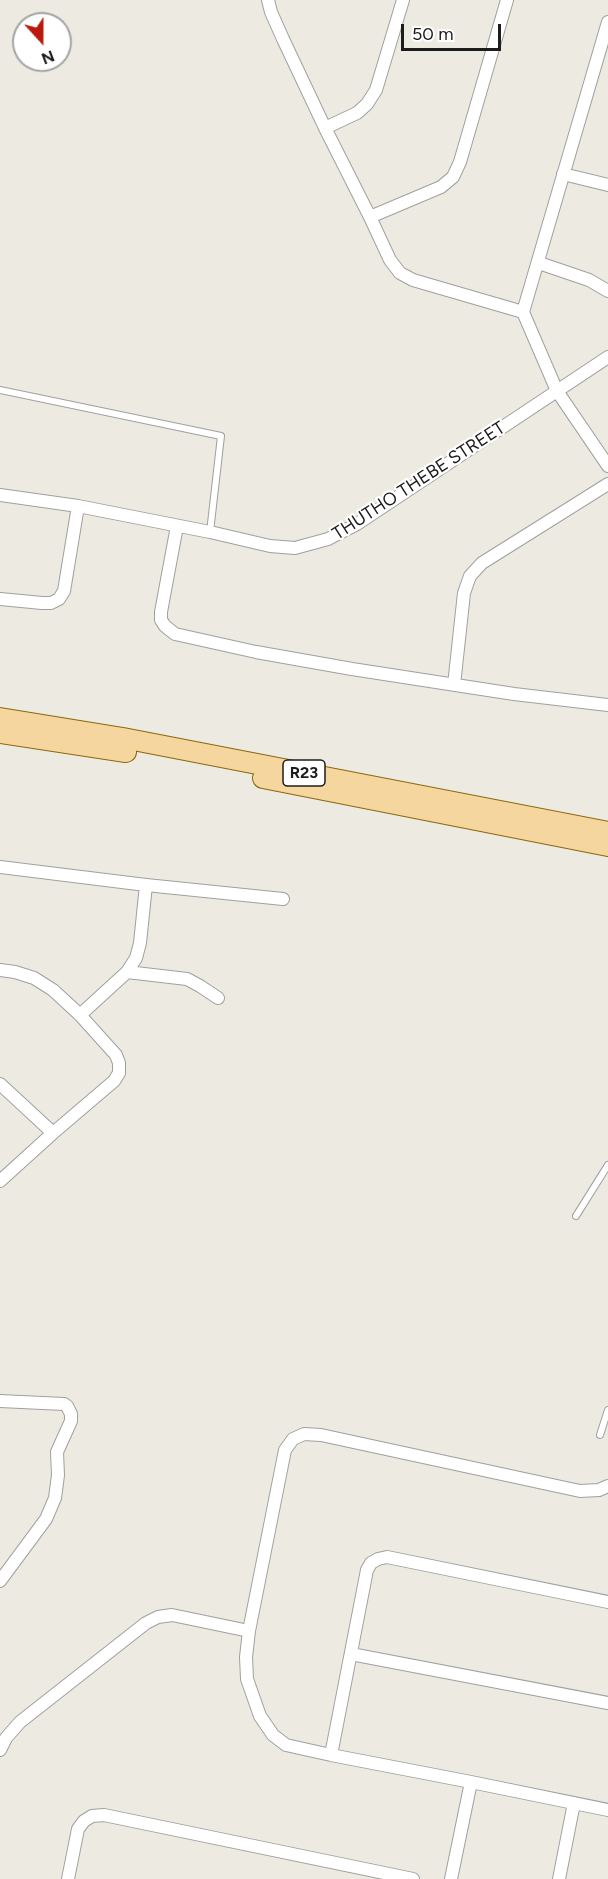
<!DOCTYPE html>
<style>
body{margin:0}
#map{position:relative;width:608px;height:1879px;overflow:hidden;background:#edeae2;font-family:Figtree,sans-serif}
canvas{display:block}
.north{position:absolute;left:12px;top:12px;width:60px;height:60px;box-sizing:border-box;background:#fff;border:2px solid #a4a4a4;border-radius:50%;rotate:159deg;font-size:16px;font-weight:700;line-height:24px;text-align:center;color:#1c1c1c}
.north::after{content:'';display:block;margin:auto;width:21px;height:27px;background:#ba1a0e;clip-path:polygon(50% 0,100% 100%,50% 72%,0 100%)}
.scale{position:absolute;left:401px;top:24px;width:100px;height:27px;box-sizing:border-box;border:3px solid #1c1c1c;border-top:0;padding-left:8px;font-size:18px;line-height:21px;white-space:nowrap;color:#1c1c1c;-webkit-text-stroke:4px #fff;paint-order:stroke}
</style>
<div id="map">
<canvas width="608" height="1879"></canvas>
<div class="north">N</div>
<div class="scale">50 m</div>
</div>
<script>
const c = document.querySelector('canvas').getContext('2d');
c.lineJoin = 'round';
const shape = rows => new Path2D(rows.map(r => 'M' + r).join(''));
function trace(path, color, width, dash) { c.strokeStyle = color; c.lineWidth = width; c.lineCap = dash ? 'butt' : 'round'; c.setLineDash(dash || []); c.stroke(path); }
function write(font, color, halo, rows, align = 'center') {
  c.font = font + ' Figtree,sans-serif'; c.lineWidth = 4.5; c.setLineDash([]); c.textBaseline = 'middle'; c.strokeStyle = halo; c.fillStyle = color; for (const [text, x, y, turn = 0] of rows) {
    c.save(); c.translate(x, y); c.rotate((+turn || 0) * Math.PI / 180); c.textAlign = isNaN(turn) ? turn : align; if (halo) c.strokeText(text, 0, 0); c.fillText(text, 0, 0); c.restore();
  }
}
const service = shape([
 [0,390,221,436,210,532],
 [576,1216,608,1165],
 [600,1435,608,1410]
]);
const minor = shape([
 [268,0,271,12,283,39,325,128,370,217,390,260,400,273,413,280,523,312],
 [608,22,523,312,557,391,608,466],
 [325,128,357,113,367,104,376,90,403,0],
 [563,174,608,185],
 [370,217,441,187,453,177,460,162,507,0],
 [539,263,589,280,608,291],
 [0,495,78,506,210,532,270,546,295,548,328,539,357,524,608,357],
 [177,526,161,612,161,620,165,626,175,634,256,652,352,669,514,694,608,705],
 [0,599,42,603,51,603,59,599,64,591,78,506],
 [454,685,464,593,470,576,482,563,608,484],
 [0,867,146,885,283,899],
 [0,970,15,972,34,978,53,990,80,1015,116,1055,119,1063,119,1073,114,1081,53,1133,0,1181],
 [127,972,187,979,200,986,218,998],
 [80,1015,127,972,136,958,140,943,146,885],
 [0,1084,53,1133],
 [0,1401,64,1404,67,1406,71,1414,71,1421,57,1452,58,1475,55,1498,46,1519,0,1581],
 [608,1486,599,1490,580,1491,321,1435,304,1434,293,1439,285,1450,249,1631,246,1657,247,1679,260,1716,273,1735,286,1745,331,1755,471,1782,608,1810],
 [351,1654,608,1703],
 [0,1750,6,1738,20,1722,146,1623,158,1617,172,1615,249,1631],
 [331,1755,367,1570,371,1563,378,1559,387,1557,608,1602],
 [68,1879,78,1829,84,1821,92,1816,104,1815,413,1879],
 [451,1879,471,1782],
 [559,1879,574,1803]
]);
const primary = shape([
 [0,718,123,738,608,832],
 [0,733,126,752],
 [263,778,608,846]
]);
const shields = [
 [304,773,42]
];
const shieldNames = [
 ["R23",304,773]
];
const streetNames = [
 ["THUTHO THEBE STREET",419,481,-33]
];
trace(service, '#a0a0a0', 8);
trace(minor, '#a0a0a0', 14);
trace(primary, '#8a680a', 22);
trace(service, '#fff', 6);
trace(minor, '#fff', 12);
trace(primary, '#f5d69f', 20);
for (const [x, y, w] of shields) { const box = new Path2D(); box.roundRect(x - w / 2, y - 13, w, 26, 4.5); c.fillStyle = '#fff'; c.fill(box); trace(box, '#1c1c1c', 1.5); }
write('bold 16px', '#1c1c1c', null, shieldNames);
write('18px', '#1c1c1c', '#fff', streetNames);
</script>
